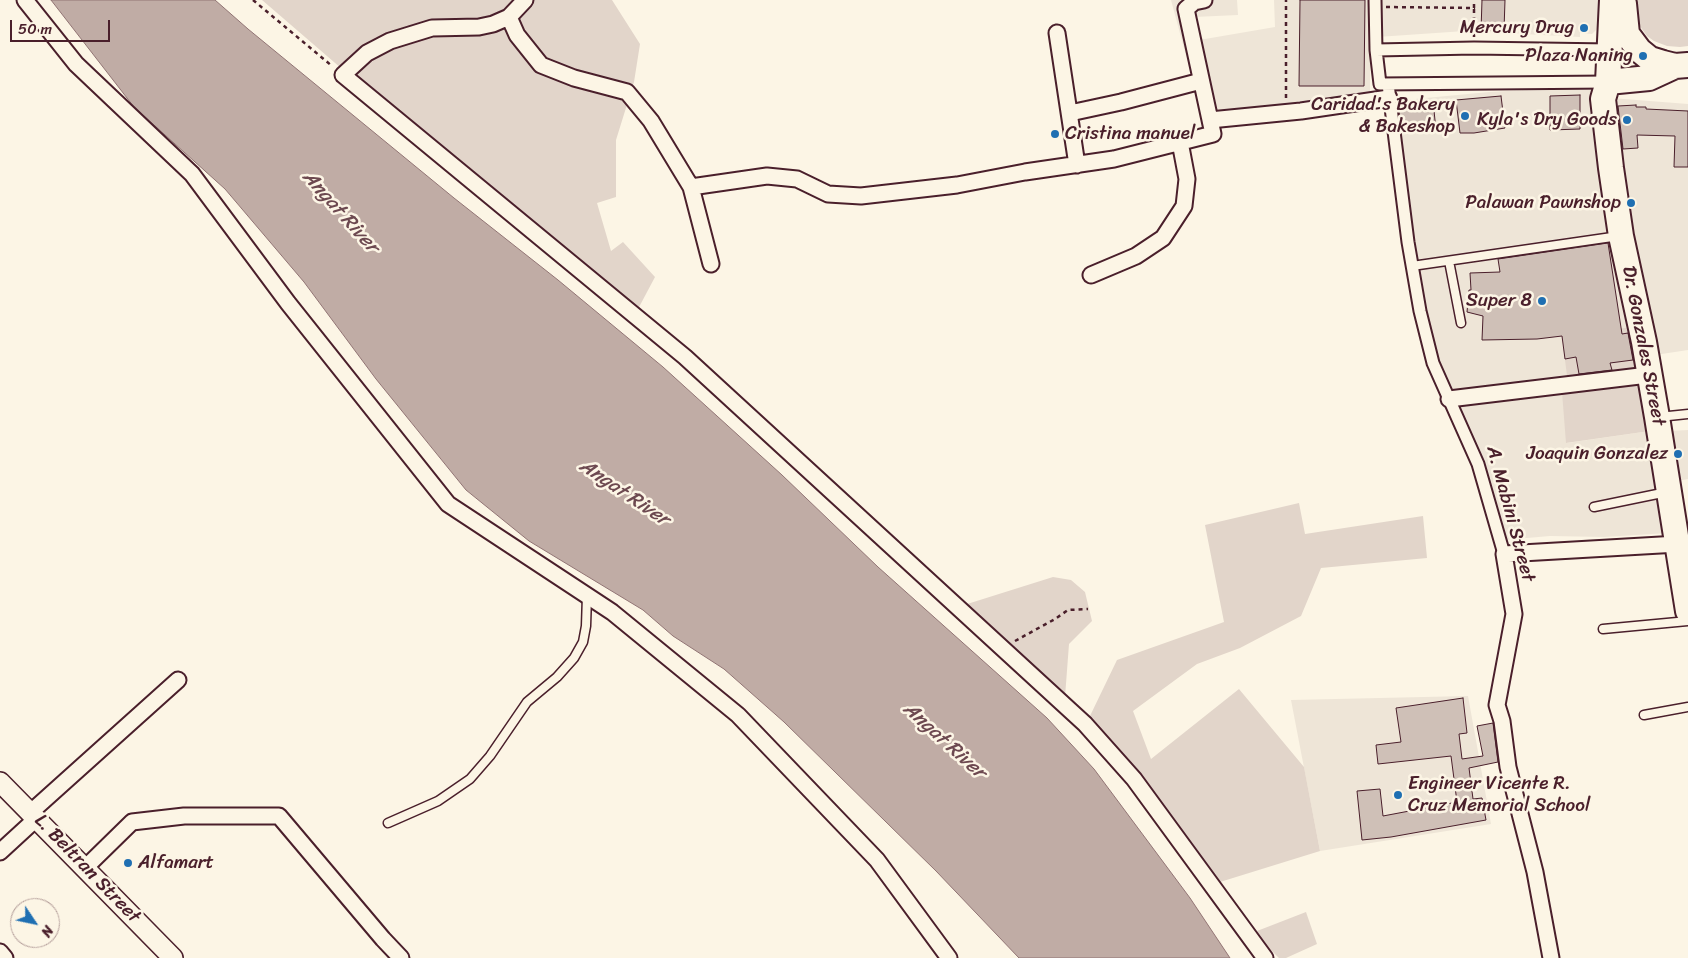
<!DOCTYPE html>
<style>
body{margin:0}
#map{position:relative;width:1688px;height:958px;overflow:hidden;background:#fcf5e5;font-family:Sriracha,sans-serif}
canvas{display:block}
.north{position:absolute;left:10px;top:898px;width:50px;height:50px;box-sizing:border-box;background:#fcf5e5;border:1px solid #b59f9b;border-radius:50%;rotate:124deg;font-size:14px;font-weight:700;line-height:20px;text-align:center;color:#4a1f2b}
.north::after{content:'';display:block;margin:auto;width:18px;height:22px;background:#1f6fb2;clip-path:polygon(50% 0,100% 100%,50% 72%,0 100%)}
.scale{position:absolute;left:10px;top:20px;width:100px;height:22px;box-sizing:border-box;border:2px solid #4a1f2b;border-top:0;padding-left:6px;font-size:15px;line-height:18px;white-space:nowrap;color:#4a1f2b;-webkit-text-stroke:4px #fcf5e5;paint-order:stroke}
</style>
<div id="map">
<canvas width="1688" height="958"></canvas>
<div class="north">N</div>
<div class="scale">50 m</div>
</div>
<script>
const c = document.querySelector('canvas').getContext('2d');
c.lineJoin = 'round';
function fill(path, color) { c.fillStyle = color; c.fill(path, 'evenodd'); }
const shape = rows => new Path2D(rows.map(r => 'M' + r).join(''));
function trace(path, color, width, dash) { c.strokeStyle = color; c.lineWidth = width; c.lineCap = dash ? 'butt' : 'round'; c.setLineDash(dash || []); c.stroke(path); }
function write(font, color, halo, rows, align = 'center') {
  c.font = font + ' Sriracha,sans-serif'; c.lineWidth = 5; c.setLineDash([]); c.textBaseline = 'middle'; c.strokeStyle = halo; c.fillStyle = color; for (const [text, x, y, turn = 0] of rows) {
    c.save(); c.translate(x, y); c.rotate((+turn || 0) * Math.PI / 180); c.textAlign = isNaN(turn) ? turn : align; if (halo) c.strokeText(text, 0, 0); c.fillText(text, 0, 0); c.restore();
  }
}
const built = shape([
 [1171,0,1237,0,1238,15,1194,17,1197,38,1205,39,1275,27,1274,0,1370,0,1370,101,1205,126],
 [1377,0,1600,0,1598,28,1592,34,1580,33,1580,37,1465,31,1377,37],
 [1597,86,1632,327,1570,391,1567,443,1650,431,1669,533,1604,537,1550,536,1504,540,1436,361,1420,298,1394,101,1489,92],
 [1611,98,1688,104,1688,350,1655,355,1636,270],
 [1688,430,1688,479,1677,481,1668,431],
 [1468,696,1491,824,1320,851,1291,700]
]);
const green = shape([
 [262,0,612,0,640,44,634,82,616,140,616,197,597,203,611,251,623,242,655,277,638,309,523,214,356,81],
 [1632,0,1688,0,1688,46,1680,47,1667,46,1654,41,1647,36,1637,22],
 [1632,327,1650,431,1566,443,1562,392,1569,391,1562,337],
 [1299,503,1305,534,1423,516,1427,558,1321,568,1301,616,1240,648,1197,664,1133,711,1151,759,1239,689,1304,767,1320,851,1220,882,1196,849,1089,718,1117,660,1224,622,1205,525],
 [1053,577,1071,580,1085,592,1092,621,1069,644,1065,697,1009,643,964,605],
 [1306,912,1317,944,1286,958,1279,958,1265,944,1257,931]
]);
const water = shape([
 [51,0,215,0,248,29,454,198,558,280,663,367,782,475,878,567,1047,718,1094,769,1190,898,1230,958,1019,958,936,871,784,722,724,669,673,636,643,610,529,541,466,490,376,379,304,282,225,189,134,107,51,0]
]);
const building = shape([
 [1300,0,1365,0,1364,86,1299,86,1300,0],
 [1482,0,1505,0,1504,30,1481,31,1482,0],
 [1580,95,1580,129,1550,130,1550,96,1580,95],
 [1501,96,1505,128,1474,133,1460,133,1456,100,1501,96],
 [1433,101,1436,130,1401,130,1398,102,1433,101],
 [1636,105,1636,107,1646,107,1646,109,1688,111,1688,167,1674,167,1675,136,1637,135,1638,148,1623,149,1618,106,1636,105],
 [1608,243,1622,334,1628,333,1633,360,1610,363,1612,370,1579,374,1576,357,1565,359,1562,336,1537,339,1482,340,1483,316,1467,312,1469,290,1471,290,1470,273,1500,272,1498,259,1608,243],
 [1463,698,1467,733,1459,734,1462,759,1483,756,1477,726,1493,723,1498,762,1469,768,1473,799,1482,798,1486,820,1391,837,1362,840,1357,791,1380,789,1383,816,1457,802,1451,756,1378,764,1376,745,1401,742,1396,708,1463,698]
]);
const path = shape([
 [253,0,332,66],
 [1386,7,1474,8,1474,0],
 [1474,37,1474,8],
 [1286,98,1286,0],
 [1015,641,1055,619,1068,610,1088,609]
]);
const service = shape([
 [1449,261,1461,323],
 [1412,266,1619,236],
 [1659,417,1688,414],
 [1594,507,1667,492],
 [1603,629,1688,621],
 [1644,715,1688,707],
 [388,823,438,801,470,779,490,756,527,702,557,677,574,658,583,642,586,626,587,596]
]);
const pedestrian = shape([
 [1375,0,1376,50,1380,84,1608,82],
 [1376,50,1474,48,1610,50],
 [1388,84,1408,242,1420,311,1433,363,1478,464,1504,554]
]);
const minor = shape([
 [25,0,76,64,192,174,288,303,448,504,612,612,738,715,877,860,949,958],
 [525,0,509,17,493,24,479,27,432,28,390,41,367,53,343,75,685,357,1085,724,1134,779,1265,958],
 [1204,0,1194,2,1186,9,1210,120],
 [509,17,517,35,541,65,574,78,627,92,651,121,691,187,711,264],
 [1057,33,1077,165],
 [1070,113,1121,102,1201,81],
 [691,187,767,176,797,179,828,194,861,196,957,185,1025,172,1114,159,1213,134,1210,120,1301,111,1389,98],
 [1091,275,1136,256,1163,238,1184,206,1187,179,1180,142],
 [1449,399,1648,375],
 [31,812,178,680],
 [0,852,37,818],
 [85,868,132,822,184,816,279,816,383,939,401,958],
 [0,952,5,958],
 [1551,958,1535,872,1508,767,1502,721,1497,705,1514,614,1504,554,1678,544]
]);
const tertiary = shape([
 [0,782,173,958]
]);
const primary = shape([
 [1612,0,1608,82,1603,99,1611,168,1621,236,1644,342,1657,417,1688,611],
 [1624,4,1627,34,1639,50,1650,59,1663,63,1675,66,1688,65],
 [1608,82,1649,78,1675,66]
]);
const markers = [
 [1584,28,5,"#1f6fb2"],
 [1643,56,5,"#1f6fb2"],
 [1465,116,5,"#1f6fb2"],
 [1627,120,5,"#1f6fb2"],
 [1055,134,5,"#1f6fb2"],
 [1631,203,5,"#1f6fb2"],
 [1542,301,5,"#1f6fb2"],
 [1678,454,5,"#1f6fb2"],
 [1398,795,5,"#1f6fb2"],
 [128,863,5,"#1f6fb2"]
];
const poiNames = [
 ["Mercury Drug",1574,28],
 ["Plaza Naning",1633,56],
 ["Caridad's Bakery",1455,105],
 ["& Bakeshop",1455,127],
 ["Kyla's Dry Goods",1617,120],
 ["Cristina manuel",1065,134,"left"],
 ["Palawan Pawnshop",1621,203],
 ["Super 8",1532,301],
 ["Joaquin Gonzalez",1668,454],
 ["Engineer Vicente R.",1408,784,"left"],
 ["Cruz Memorial School",1408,806,"left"],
 ["Alfamart",138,863,"left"]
];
const streetNames = [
 ["Dr. Gonzales Street",1643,346,79],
 ["A. Mabini Street",1510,514,75],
 ["L. Beltran Street",87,869,46]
];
const waterNames = [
 ["Angat River",340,212,48],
 ["Angat River",624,493,34],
 ["Angat River",944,741,42]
];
fill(built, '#eee5d7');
fill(green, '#e2d5ca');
fill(water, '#c0aca5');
trace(water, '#917474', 1);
fill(building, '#cfc0b7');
trace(building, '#4a1f2b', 1);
trace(service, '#4a1f2b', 11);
trace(pedestrian, '#4a1f2b', 15);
trace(minor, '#4a1f2b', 19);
trace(tertiary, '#4a1f2b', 22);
trace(primary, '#4a1f2b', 28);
trace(path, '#4a1f2b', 2.5, [4, 4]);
trace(service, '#fcf5e5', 8);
trace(pedestrian, '#fcf5e5', 11);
trace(minor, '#fcf5e5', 15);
trace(tertiary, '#fcf5e5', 19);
trace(primary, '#fcf5e5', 24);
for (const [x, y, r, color] of markers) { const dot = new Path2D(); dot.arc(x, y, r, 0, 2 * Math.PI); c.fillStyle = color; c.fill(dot); trace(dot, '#fcf5e5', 2); }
write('19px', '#4a1f2b', '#fcf5e5', poiNames, 'right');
write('19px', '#4a1f2b', '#fcf5e5', streetNames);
write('italic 20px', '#6d4950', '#fcf5e5', waterNames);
</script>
